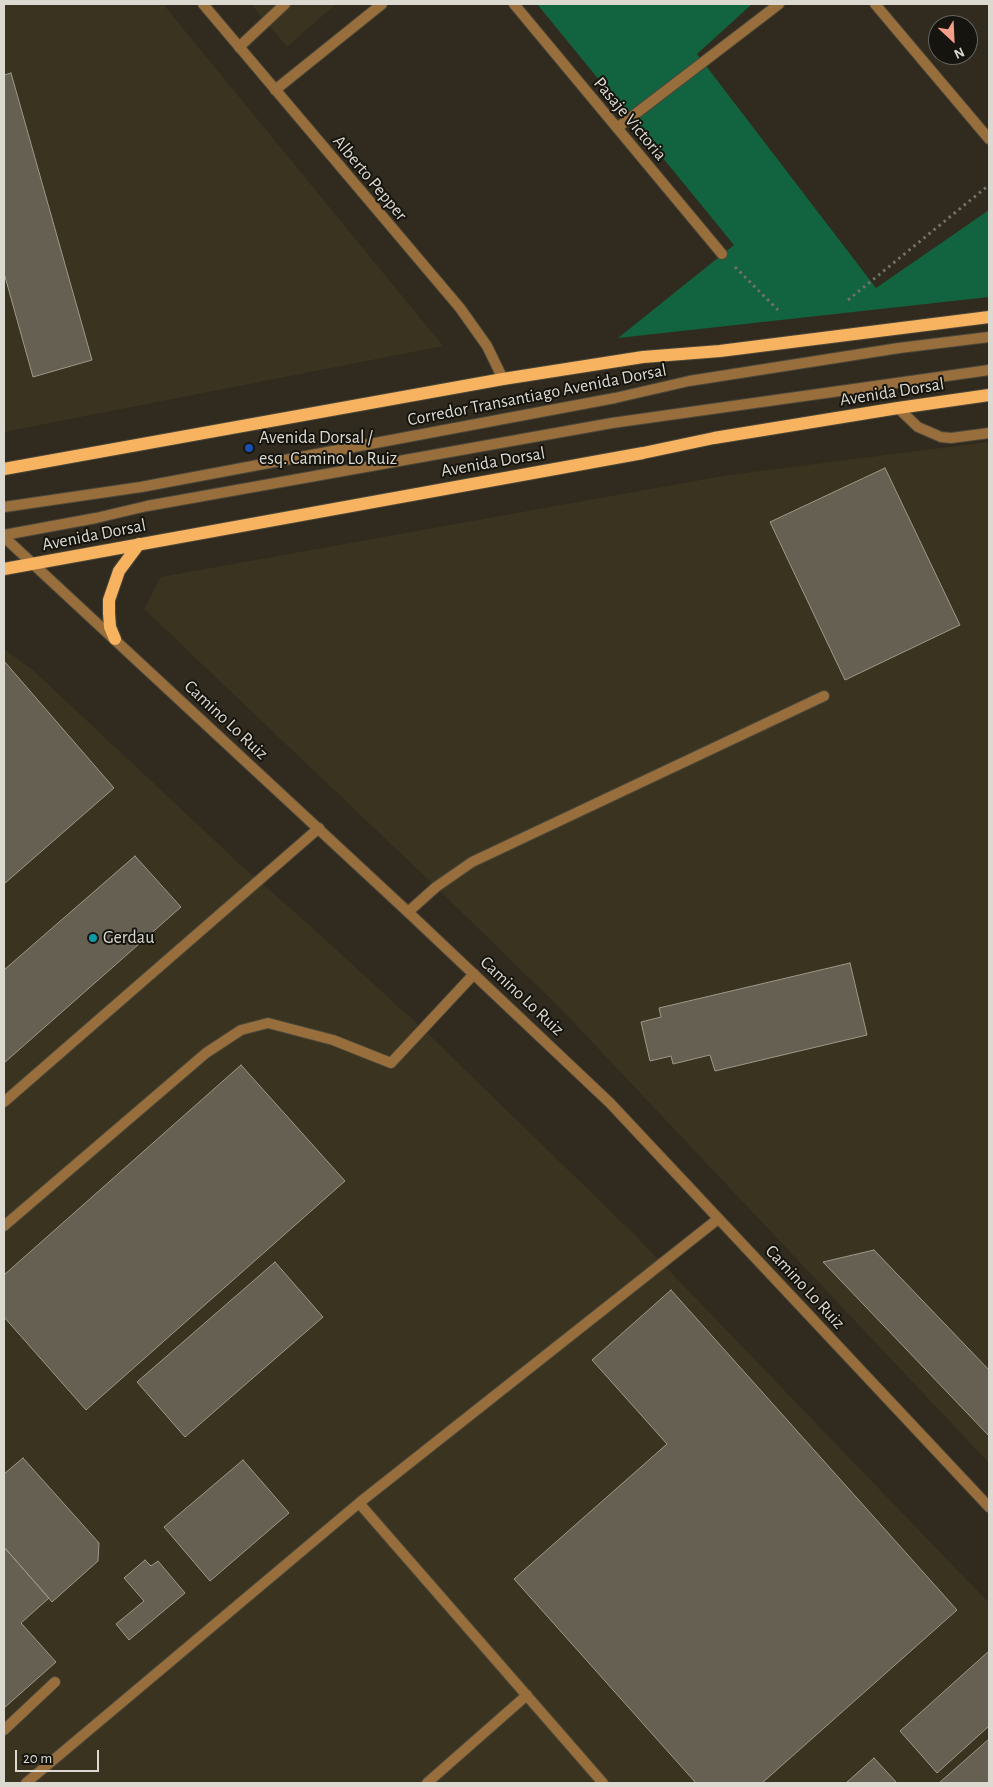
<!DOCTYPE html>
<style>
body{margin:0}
#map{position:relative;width:993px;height:1787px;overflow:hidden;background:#302b1e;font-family:"Alegreya Sans",sans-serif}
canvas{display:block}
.frame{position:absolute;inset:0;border:5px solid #dbd9d0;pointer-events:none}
.north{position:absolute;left:928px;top:15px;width:50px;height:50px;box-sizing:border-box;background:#16140e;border:1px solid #65635c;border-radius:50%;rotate:155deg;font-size:14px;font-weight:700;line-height:20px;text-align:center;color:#dbd9d0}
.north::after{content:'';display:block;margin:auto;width:18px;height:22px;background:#f49e87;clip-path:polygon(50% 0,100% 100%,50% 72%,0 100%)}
.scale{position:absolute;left:15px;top:1750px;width:84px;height:22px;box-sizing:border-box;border:2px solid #dbd9d0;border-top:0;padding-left:6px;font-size:15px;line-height:18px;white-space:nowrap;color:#dbd9d0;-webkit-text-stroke:4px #16140e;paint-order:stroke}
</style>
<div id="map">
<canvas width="993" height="1787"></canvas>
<div class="frame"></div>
<div class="north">N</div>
<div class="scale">20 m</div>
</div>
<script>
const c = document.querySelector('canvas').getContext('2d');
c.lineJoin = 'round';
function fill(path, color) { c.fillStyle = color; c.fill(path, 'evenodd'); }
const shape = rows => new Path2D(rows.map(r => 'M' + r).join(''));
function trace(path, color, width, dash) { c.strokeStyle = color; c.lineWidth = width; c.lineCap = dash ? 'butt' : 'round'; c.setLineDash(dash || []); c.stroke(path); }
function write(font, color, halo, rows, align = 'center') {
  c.font = font + ' "Alegreya Sans",sans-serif'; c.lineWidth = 4; c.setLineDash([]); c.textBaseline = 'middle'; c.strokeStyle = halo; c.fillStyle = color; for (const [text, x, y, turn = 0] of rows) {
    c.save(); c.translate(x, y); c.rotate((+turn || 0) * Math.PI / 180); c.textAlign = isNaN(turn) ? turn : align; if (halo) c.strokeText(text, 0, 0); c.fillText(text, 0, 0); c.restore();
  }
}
const built = shape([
 [4,4,163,4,443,346,4,432],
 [251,4,336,4,287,47],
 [989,442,989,1463,561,1009,436,887,144,609,161,577,728,475],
 [4,649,34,671,244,868,297,914,423,1029,632,1232,989,1603,989,1783,4,1783]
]);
const green = shape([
 [537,4,752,4,697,54,876,288,989,210,989,297,618,338,734,245]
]);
const building = shape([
 [11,73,92,360,33,377,4,273,4,75,11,73],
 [885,468,960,625,845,680,770,522,885,468],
 [4,661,114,788,4,884,4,661],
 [135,856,181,907,4,1063,4,970,135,856],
 [850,963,867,1035,715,1071,710,1055,673,1064,671,1056,650,1061,641,1022,661,1017,659,1008,850,963],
 [241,1065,345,1181,86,1410,4,1317,4,1275,241,1065],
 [874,1250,989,1370,989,1436,823,1262,874,1250],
 [275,1262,323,1317,185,1437,137,1382,275,1262],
 [671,1290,957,1610,762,1783,696,1783,514,1579,667,1444,592,1360,671,1290],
 [23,1458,99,1543,98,1561,52,1602,4,1547,4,1474,23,1458],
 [243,1460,289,1513,210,1581,164,1527,243,1460],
 [4,1547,49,1598,21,1623,56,1662,4,1708,4,1547],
 [145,1560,151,1566,158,1561,185,1593,129,1640,116,1624,144,1601,124,1578,145,1560],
 [989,1651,989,1726,937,1773,900,1731,989,1651],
 [989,1739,989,1783,939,1783,989,1739],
 [874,1758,897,1783,846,1783,874,1758]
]);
const path = shape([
 [735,267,778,310],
 [848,300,989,185]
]);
const lane = shape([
 [239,47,285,4],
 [4,507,141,487,615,398,689,381,899,348,989,337],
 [4,535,96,518,147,506,612,423,989,370],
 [408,912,436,887,472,862,824,696],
 [4,1102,319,828],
 [4,1226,206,1053,241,1030,268,1023,333,1040,391,1063,474,974],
 [359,1503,603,1783],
 [4,1730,55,1682],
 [26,1783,359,1503,718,1219],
 [427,1783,527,1695]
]);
const street = shape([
 [203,4,460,308,487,346,503,379],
 [514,4,722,254],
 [875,4,989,139],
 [275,90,382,4],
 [617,128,779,4],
 [898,408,918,427,941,437,951,438,989,433],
 [4,537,408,912,610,1103,989,1507]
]);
const primary = shape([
 [4,469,503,379,643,357,720,351,989,317],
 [4,569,643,453,714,438,898,408,989,395],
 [115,639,110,627,109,613,109,600,119,571,139,544]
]);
const markers = [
 [249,448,5,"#1a4fb4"],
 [93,938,5,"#0f9aa8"]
];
const streetNames = [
 ["Pasaje Victoria",630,119,50],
 ["Alberto Pepper",370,178,50],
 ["Avenida Dorsal",892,392,-9],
 ["Corredor Transantiago Avenida Dorsal",537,395,-11],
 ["Avenida Dorsal",493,462,-10],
 ["Avenida Dorsal",94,535,-11],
 ["Camino Lo Ruiz",226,720,43],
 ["Camino Lo Ruiz",522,996,43],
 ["Camino Lo Ruiz",805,1287,47]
];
const poiNames = [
 ["Avenida Dorsal /",259,438],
 ["esq. Camino Lo Ruiz",259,459],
 ["Gerdau",103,938]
];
fill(built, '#39331f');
fill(green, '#126340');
fill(building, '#656051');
trace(building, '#9d9888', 1);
trace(lane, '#4b473a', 12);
trace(street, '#4b473a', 12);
trace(primary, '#4b473a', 14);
trace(path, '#757166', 3, [2.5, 4]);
trace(lane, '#976e3c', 10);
trace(street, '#976e3c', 10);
trace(primary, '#f7b360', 12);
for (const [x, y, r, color] of markers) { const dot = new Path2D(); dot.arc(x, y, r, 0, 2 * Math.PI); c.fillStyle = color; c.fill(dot); trace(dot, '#16140e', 2); }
write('18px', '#dbd9d0', '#16140e', streetNames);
write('18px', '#dbd9d0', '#16140e', poiNames, 'left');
</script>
